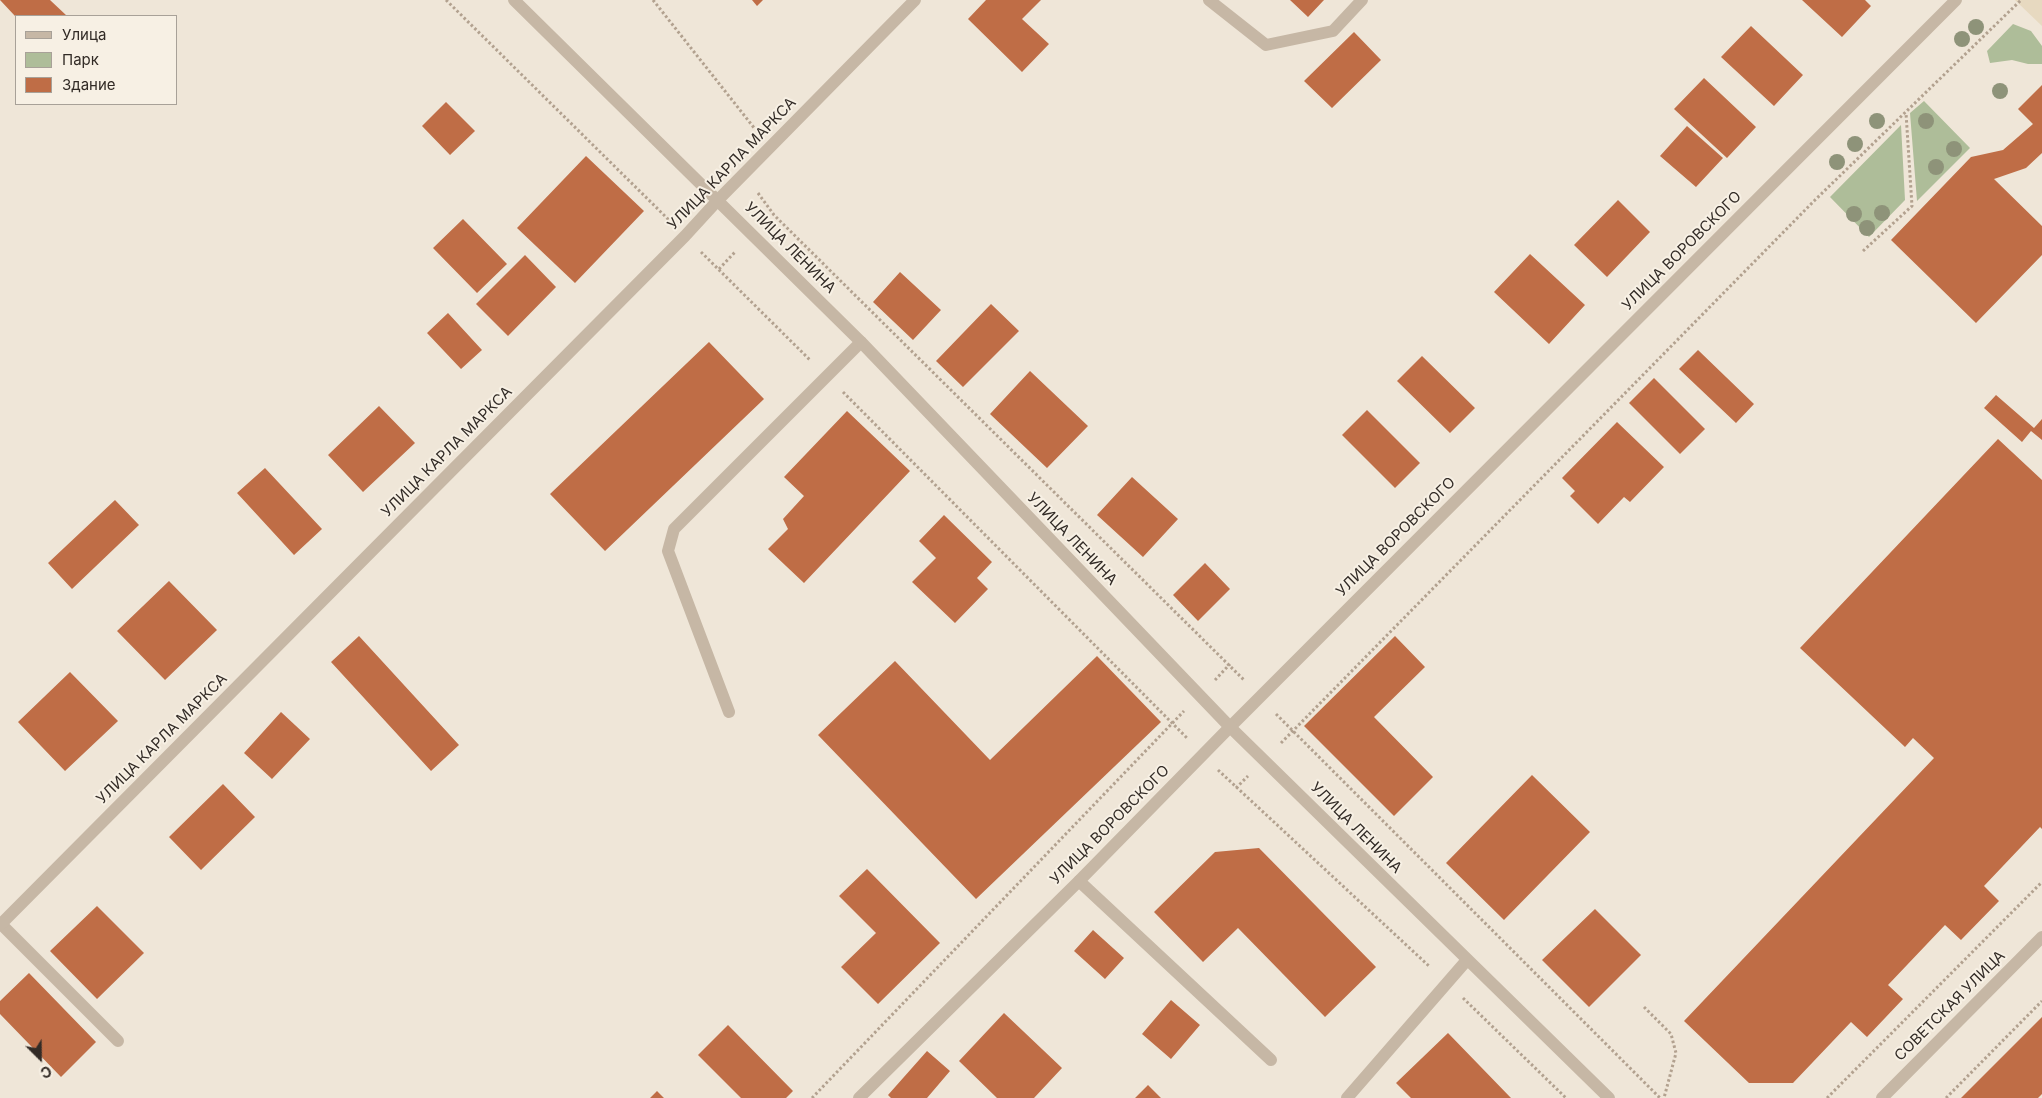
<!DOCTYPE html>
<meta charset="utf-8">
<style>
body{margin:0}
#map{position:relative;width:2042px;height:1098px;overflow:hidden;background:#efe6d8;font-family:Inter,sans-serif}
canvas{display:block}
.legend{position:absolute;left:15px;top:15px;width:162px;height:90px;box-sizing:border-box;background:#f7f0e4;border:1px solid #a8a198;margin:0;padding:6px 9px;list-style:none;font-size:15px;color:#322b26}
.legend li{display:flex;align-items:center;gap:10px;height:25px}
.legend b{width:25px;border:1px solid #a8a198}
.north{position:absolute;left:15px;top:1033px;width:50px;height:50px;-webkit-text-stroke:4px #f7f0e4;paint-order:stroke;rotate:157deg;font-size:14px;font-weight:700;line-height:20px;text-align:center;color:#322b26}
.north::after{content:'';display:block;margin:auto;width:18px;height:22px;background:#322b26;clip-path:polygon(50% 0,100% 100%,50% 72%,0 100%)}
</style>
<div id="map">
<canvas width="2042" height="1098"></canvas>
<ul class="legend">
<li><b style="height:6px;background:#c6b7a5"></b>Улица</li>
<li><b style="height:14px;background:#aebd99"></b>Парк</li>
<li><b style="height:14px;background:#bf6d46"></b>Здание</li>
</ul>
<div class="north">С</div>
</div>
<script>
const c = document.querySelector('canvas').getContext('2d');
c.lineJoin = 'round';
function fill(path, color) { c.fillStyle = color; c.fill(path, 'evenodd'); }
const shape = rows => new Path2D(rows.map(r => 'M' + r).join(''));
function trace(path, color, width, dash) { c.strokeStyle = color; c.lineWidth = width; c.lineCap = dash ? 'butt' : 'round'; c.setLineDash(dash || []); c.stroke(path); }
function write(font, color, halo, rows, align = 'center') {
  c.font = font + ' Inter,sans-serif'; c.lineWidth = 4; c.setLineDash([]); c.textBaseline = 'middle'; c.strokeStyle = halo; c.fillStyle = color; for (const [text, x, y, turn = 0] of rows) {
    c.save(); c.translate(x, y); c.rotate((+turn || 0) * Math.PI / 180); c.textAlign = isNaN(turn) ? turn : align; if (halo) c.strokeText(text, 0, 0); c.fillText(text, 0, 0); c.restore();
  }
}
const green = shape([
 [2013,24,2031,31,2042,46,2042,64,2028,64,2012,60,1990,63,1987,51],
 [1924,101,1970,148,1917,201,1910,113],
 [1901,125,1905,200,1869,237,1830,197]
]);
const plaza = shape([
 [2015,0,2042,0,2042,26,2018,3]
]);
const building = shape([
 [0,0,50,0,67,16,15,16],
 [752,0,763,0,757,6],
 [986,0,1041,0,1022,19,1049,44,1022,72,968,19],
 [1290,0,1324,0,1308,17],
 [1802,0,1865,0,1871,6,1842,37],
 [1751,26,1803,75,1774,106,1721,57],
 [1354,32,1381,60,1332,108,1304,81],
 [1704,78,1756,127,1727,158,1674,109],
 [2042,85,2042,153,2026,168,1994,179,2042,226,2042,255,1976,323,1891,240,1971,157,2003,150,2033,124,2018,109],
 [446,102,475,131,450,155,422,126],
 [1687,126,1723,158,1696,187,1660,156],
 [586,156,644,211,575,283,517,228],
 [1618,200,1650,232,1607,277,1574,245],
 [463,219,507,264,477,293,433,248],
 [1530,254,1585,305,1549,344,1494,292],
 [525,255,556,287,508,336,476,304],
 [900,272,941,310,913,340,873,302],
 [991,304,1019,331,963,387,936,361],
 [448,313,482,350,461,369,427,333],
 [709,342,764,399,605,551,550,494],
 [1698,350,1754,404,1736,423,1679,369],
 [1422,356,1475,408,1450,433,1397,381],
 [1030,371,1088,426,1047,468,990,414],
 [1654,378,1705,429,1680,454,1629,403],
 [1996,395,2034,428,2042,419,2042,440,2031,431,2022,442,1984,408],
 [379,406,415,443,363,492,328,455],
 [1367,410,1420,463,1395,488,1342,435],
 [847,411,910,471,804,583,768,549,788,529,783,519,804,496,784,477],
 [1617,422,1664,467,1630,502,1624,497,1598,524,1570,496,1575,491,1562,478],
 [1998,439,2042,480,2042,829,2040,827,1984,886,1999,901,1961,940,1945,925,1888,985,1903,999,1867,1037,1851,1022,1793,1083,1749,1083,1684,1021,1934,758,1913,738,1905,747,1800,648],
 [265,468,322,529,294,555,237,493],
 [1132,477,1178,519,1143,557,1097,515],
 [115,500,139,525,72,589,48,563],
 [944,515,992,562,977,578,988,589,955,623,912,582,936,558,919,541],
 [1205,563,1230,589,1198,621,1173,595],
 [169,581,217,630,165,680,117,631],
 [359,636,459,745,431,771,331,662],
 [1395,636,1425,667,1374,717,1433,777,1394,816,1304,726],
 [1097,656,1161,722,976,899,818,735,895,661,990,760],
 [70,672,118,721,65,771,18,722],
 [281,712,310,739,272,779,244,753],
 [1532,775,1590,832,1504,920,1446,863],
 [223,784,255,817,201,870,169,837],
 [1259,848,1376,967,1325,1017,1238,928,1203,962,1154,912,1215,852],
 [867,869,940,943,878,1004,841,967,876,933,839,896],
 [97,906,144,953,97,999,50,951],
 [1595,909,1641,955,1589,1007,1542,960],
 [1093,930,1124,958,1105,979,1074,951],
 [29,973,96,1042,61,1077,0,1014,0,1001],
 [1171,1000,1200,1025,1171,1059,1142,1034],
 [1004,1013,1062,1068,1034,1098,997,1098,959,1061],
 [2042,1017,2042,1094,2038,1098,1961,1098],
 [728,1025,793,1091,786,1098,741,1098,698,1055],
 [1448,1033,1511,1098,1411,1098,1396,1083],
 [927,1051,950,1071,927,1098,891,1098,888,1095],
 [1148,1085,1161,1098,1135,1098],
 [657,1091,664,1098,650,1098]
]);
const path = shape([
 [446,0,670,221],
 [653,0,755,129],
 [758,193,774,215,1244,680],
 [1863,251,1912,206,1906,113],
 [701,252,810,360],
 [719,269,735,252],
 [843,392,1188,739],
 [1215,680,1230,664],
 [1276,714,1660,1098],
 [1281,743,1814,201,2021,0],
 [1218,770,1430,967],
 [1236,788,1248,776],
 [1463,998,1566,1098],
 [1644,1007,1671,1034,1676,1053,1664,1098],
 [812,1098,1184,711],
 [1827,1098,2042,882],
 [1946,1098,2042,1001]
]);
const service = shape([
 [1209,0,1266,45,1333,31,1362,0],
 [729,712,668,551,674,529,861,342],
 [1079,881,1271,1060],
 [1,924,118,1041],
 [1347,1098,1467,960]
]);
const minor = shape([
 [1230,727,1956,0],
 [0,925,685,236,718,200,915,0],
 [1882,1098,2042,937]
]);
const tertiary = shape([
 [514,0,861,342,1230,727,1609,1098],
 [859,1098,1079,881,1230,727]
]);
const trees = [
 [1976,27],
 [1962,39],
 [2000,91],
 [1877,121],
 [1926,121],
 [1855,144],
 [1954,149],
 [1837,162],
 [1936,167],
 [1882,213],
 [1854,214],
 [1867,228]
];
const streetNames = [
 ["УЛИЦА КАРЛА МАРКСА",732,164,-46],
 ["УЛИЦА ЛЕНИНА",790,248,45],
 ["УЛИЦА ВОРОВСКОГО",1682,251,-45],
 ["УЛИЦА КАРЛА МАРКСА",447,452,-45],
 ["УЛИЦА ВОРОВСКОГО",1396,537,-45],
 ["УЛИЦА ЛЕНИНА",1072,539,46],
 ["УЛИЦА КАРЛА МАРКСА",162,739,-45],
 ["УЛИЦА ВОРОВСКОГО",1110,825,-45],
 ["УЛИЦА ЛЕНИНА",1356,828,45],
 ["СОВЕТСКАЯ УЛИЦА",1950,1006,-45]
];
fill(green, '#aebd99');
fill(plaza, '#e7d9c0');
fill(building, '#bf6d46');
trace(path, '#b2a18f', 3, [2.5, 2.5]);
trace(service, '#c6b7a5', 12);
trace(minor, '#c6b7a5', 12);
trace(tertiary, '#c6b7a5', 12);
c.fillStyle = '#8e9379';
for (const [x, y] of trees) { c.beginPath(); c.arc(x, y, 8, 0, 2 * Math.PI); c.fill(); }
write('15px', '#322b26', '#f7f0e4', streetNames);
</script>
